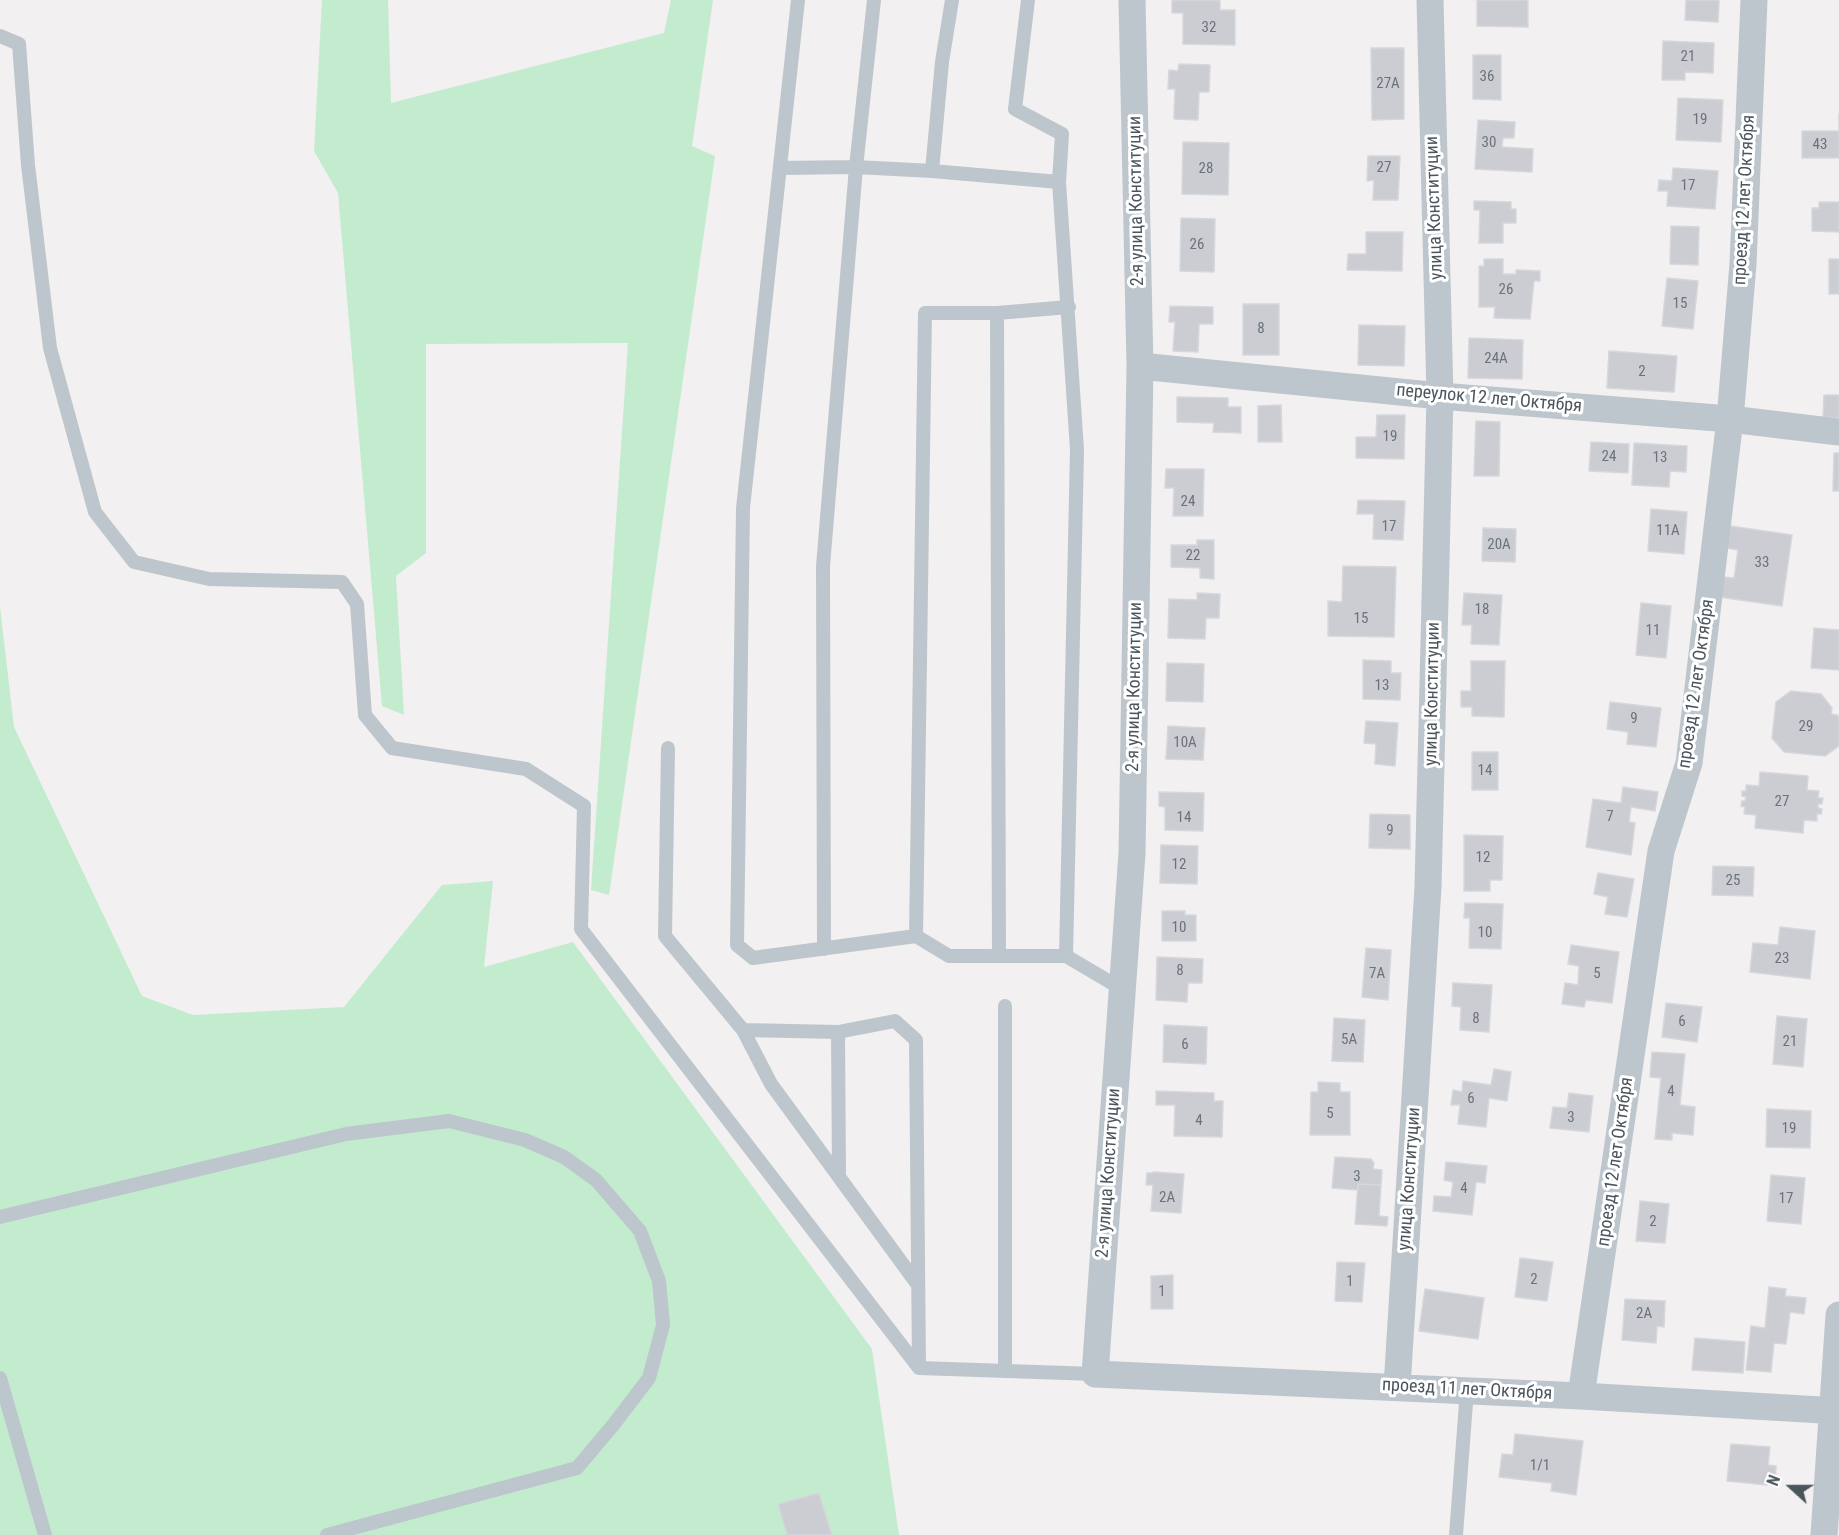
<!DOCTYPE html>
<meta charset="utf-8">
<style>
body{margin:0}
#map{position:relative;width:1839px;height:1535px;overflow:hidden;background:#f2f0f1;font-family:"Roboto Condensed",sans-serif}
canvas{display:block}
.north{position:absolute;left:1761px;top:1457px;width:60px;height:60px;-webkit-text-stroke:4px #fff;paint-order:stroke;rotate:291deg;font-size:16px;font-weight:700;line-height:24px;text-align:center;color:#4a555c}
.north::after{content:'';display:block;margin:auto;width:21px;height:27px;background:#4a555c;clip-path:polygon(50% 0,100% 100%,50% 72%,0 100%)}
</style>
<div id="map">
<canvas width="1839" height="1535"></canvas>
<div class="north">N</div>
</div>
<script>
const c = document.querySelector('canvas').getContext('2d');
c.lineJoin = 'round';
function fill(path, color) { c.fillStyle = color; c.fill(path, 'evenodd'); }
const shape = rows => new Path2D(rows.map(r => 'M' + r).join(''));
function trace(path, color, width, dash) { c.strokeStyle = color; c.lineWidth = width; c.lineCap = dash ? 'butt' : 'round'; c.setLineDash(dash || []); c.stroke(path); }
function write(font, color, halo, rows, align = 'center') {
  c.font = font + ' "Roboto Condensed",sans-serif'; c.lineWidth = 6; c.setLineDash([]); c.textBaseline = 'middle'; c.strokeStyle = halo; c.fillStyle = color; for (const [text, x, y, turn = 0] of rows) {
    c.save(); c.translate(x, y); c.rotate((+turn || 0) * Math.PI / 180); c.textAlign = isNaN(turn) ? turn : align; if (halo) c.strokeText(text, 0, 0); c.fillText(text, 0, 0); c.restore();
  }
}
const green = shape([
 [322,0,388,0,391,103,664,33,671,0,713,0,692,146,715,156,609,895,591,890,628,343,426,344,426,553,396,576,404,715,382,706,338,193,314,151],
 [0,607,14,727,142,996,193,1015,344,1007,442,885,493,881,484,967,573,942,872,1349,899,1535,0,1535]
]);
const building = shape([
 [1172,0,1220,0,1220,10,1235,10,1235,45,1183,44,1183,13,1172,13,1172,0],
 [1477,0,1528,0,1528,27,1477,26,1477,0],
 [1686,0,1719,0,1718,22,1685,20,1686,0],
 [1663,41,1714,43,1713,73,1685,72,1685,80,1662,80,1663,41],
 [1371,48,1404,48,1404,119,1372,120,1371,48],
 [1473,55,1501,55,1501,100,1473,99,1473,55],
 [1179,64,1210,65,1209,92,1199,92,1198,120,1174,119,1175,89,1168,89,1169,70,1178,71,1179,64],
 [1678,98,1723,100,1721,142,1676,140,1678,98],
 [1839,114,1839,158,1802,158,1802,131,1839,131,1839,114],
 [1478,120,1515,122,1514,138,1503,138,1502,147,1533,149,1532,172,1475,169,1478,120],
 [1183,142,1229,143,1228,195,1182,194,1183,142],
 [1368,156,1400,156,1398,200,1373,200,1374,180,1367,181,1368,156],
 [1673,168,1718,171,1715,209,1667,206,1668,191,1658,191,1659,180,1672,181,1673,168],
 [1474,201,1511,202,1511,209,1516,209,1516,223,1503,223,1503,243,1479,243,1480,210,1474,210,1474,201],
 [1819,202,1839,202,1839,232,1812,231,1812,208,1819,208,1819,202],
 [1181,218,1215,219,1214,272,1180,271,1181,218],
 [1671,226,1699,227,1698,265,1670,264,1671,226],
 [1366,232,1403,232,1402,271,1347,270,1348,254,1366,254,1366,232],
 [1484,259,1503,259,1503,274,1516,274,1516,270,1540,271,1540,281,1534,281,1530,319,1494,318,1495,307,1479,307,1479,266,1484,266,1484,259],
 [1829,259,1839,259,1839,294,1829,294,1829,259],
 [1667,278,1698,281,1693,329,1662,326,1667,278],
 [1243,304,1279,304,1279,355,1243,355,1243,304],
 [1170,306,1213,307,1213,324,1199,324,1198,352,1173,351,1175,322,1169,322,1170,306],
 [1359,325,1405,326,1404,366,1358,365,1359,325],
 [1469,338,1523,340,1522,379,1468,378,1469,338],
 [1609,351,1677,356,1674,392,1607,388,1609,351],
 [1824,395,1839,395,1839,418,1823,417,1824,395],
 [1177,397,1228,398,1228,407,1241,407,1241,433,1213,432,1214,423,1177,422,1177,397],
 [1281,405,1282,442,1258,442,1258,406,1281,405],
 [1377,415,1405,415,1404,459,1356,458,1356,437,1376,437,1377,415],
 [1476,421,1500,422,1499,476,1474,476,1476,421],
 [1591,442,1629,444,1628,473,1589,471,1591,442],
 [1634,443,1687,446,1686,472,1670,471,1669,487,1632,485,1634,443],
 [1834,453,1839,453,1839,491,1833,491,1834,453],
 [1166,469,1204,469,1203,516,1173,516,1174,488,1165,488,1166,469],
 [1358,500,1405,501,1403,540,1373,539,1374,514,1357,514,1358,500],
 [1651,509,1687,512,1684,554,1648,551,1651,509],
 [1730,526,1792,535,1782,606,1719,597,1722,577,1734,578,1738,550,1727,548,1730,526],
 [1483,528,1516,529,1515,562,1482,561,1483,528],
 [1197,540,1214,540,1214,579,1200,578,1200,568,1171,567,1171,545,1197,545,1197,540],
 [1343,566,1396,567,1394,637,1328,636,1328,601,1342,602,1343,566],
 [1197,593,1220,594,1219,618,1206,618,1205,639,1168,638,1169,599,1197,600,1197,593],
 [1464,593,1502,595,1499,645,1471,644,1472,625,1462,625,1464,593],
 [1641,603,1671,606,1666,658,1636,655,1641,603],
 [1814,628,1839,630,1839,670,1811,668,1814,628],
 [1363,660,1391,661,1391,673,1401,673,1400,700,1363,699,1363,660],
 [1471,661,1505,661,1504,717,1472,716,1472,707,1461,707,1461,691,1471,691,1471,661],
 [1167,663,1204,664,1203,702,1166,701,1167,663],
 [1791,691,1821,694,1832,708,1831,714,1837,715,1839,717,1839,746,1825,756,1784,752,1772,738,1776,702,1791,691],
 [1610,702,1661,708,1656,747,1627,744,1628,732,1607,729,1610,702],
 [1366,721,1398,723,1395,766,1375,764,1376,744,1364,743,1366,721],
 [1168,726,1205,728,1203,760,1166,759,1168,726],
 [1472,752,1498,752,1498,790,1472,790,1472,752],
 [1760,772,1808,776,1807,790,1819,791,1818,798,1823,798,1822,804,1818,804,1818,808,1822,809,1821,814,1817,814,1817,821,1804,820,1803,833,1755,828,1756,815,1744,814,1745,807,1741,806,1742,801,1745,801,1746,797,1742,796,1742,791,1746,791,1746,785,1759,786,1760,772],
 [1623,787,1658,792,1655,811,1631,807,1629,822,1635,823,1631,855,1586,847,1593,799,1621,803,1623,787],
 [1159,792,1204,793,1203,831,1165,830,1165,807,1159,806,1159,792],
 [1370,814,1410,815,1410,849,1369,848,1370,814],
 [1464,835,1503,836,1502,880,1490,880,1490,891,1464,891,1464,835],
 [1161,845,1198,846,1197,884,1160,883,1161,845],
 [1713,866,1754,867,1753,896,1712,895,1713,866],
 [1598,873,1634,879,1627,917,1605,914,1608,897,1594,894,1598,873],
 [1465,903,1503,904,1501,949,1469,948,1470,918,1464,918,1465,903],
 [1162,911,1185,911,1185,915,1196,915,1196,941,1162,941,1162,911],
 [1780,927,1815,931,1810,979,1750,972,1753,943,1778,945,1780,927],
 [1571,945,1619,952,1612,1003,1586,1000,1584,1007,1562,1004,1565,983,1578,985,1579,966,1568,964,1571,945],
 [1366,948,1391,950,1388,1000,1362,997,1366,948],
 [1157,957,1203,959,1202,983,1188,983,1187,1002,1156,1000,1157,957],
 [1453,983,1492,985,1489,1032,1460,1030,1461,1007,1452,1006,1453,983],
 [1666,1003,1702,1007,1697,1042,1662,1037,1666,1003],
 [1777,1016,1807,1019,1803,1067,1773,1064,1777,1016],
 [1334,1018,1365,1020,1363,1062,1332,1061,1334,1018],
 [1164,1025,1207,1027,1206,1064,1163,1062,1164,1025],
 [1652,1052,1685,1054,1680,1105,1695,1107,1693,1135,1672,1133,1672,1140,1655,1139,1661,1078,1650,1077,1652,1052],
 [1494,1069,1511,1072,1507,1101,1489,1098,1486,1127,1458,1124,1460,1105,1451,1105,1453,1090,1462,1092,1463,1081,1491,1085,1494,1069],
 [1318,1082,1340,1083,1340,1092,1350,1092,1350,1135,1310,1135,1311,1092,1318,1092,1318,1082],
 [1156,1091,1214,1093,1214,1101,1223,1101,1222,1137,1174,1136,1175,1105,1156,1105,1156,1091],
 [1569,1093,1593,1096,1589,1132,1550,1128,1553,1107,1567,1108,1569,1093],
 [1767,1109,1811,1111,1810,1148,1766,1147,1767,1109],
 [1335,1157,1371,1159,1374,1163,1373,1169,1382,1170,1381,1185,1358,1184,1358,1190,1332,1188,1335,1157],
 [1446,1162,1487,1166,1485,1183,1476,1182,1472,1215,1433,1211,1434,1196,1451,1197,1453,1182,1444,1180,1446,1162],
 [1153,1172,1184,1174,1181,1213,1151,1211,1153,1185,1146,1185,1147,1173,1153,1173,1153,1172],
 [1771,1175,1805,1178,1801,1224,1767,1221,1771,1175],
 [1358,1184,1381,1185,1379,1216,1388,1217,1387,1226,1355,1224,1358,1184],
 [1640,1201,1669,1204,1665,1243,1636,1241,1640,1201],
 [1520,1258,1553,1262,1547,1301,1515,1297,1520,1258],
 [1337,1262,1365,1263,1362,1302,1335,1301,1337,1262],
 [1173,1275,1173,1309,1151,1309,1151,1276,1173,1275],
 [1769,1287,1786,1289,1785,1296,1806,1298,1804,1314,1790,1312,1786,1344,1774,1343,1771,1372,1746,1370,1751,1326,1765,1328,1769,1287],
 [1425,1289,1484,1298,1478,1339,1419,1331,1425,1289],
 [1625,1299,1665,1301,1664,1327,1657,1326,1656,1343,1622,1340,1625,1299],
 [1695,1338,1745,1342,1743,1373,1692,1370,1695,1338],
 [1515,1434,1583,1441,1576,1495,1551,1491,1552,1483,1499,1477,1502,1454,1513,1455,1515,1434],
 [1731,1444,1770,1447,1768,1465,1776,1466,1775,1483,1767,1483,1767,1485,1727,1481,1731,1444],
 [819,1493,832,1535,787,1535,778,1504,819,1493]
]);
const service = shape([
 [798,0,743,508,737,945,753,958,916,936,949,956,1066,956,1122,989],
 [1028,0,1015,109,1062,134,1059,182,1077,450,1066,956],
 [0,36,19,44,28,165,50,348,95,512,134,562,209,579,342,582,357,604,365,715,392,748,526,769,584,806,581,929,919,1368,1095,1374],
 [780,168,856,167,932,171,1059,182],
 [932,171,942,62,952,0],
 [997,313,999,956],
 [668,748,665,936,743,1030,771,1084,918,1285],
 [916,936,925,313,997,313,1069,307],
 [824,949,823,566,856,167,874,0],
 [1005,1006,1005,1371],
 [743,1030,838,1032,895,1021,916,1040,919,1368],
 [838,1032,839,1176],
 [0,1217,346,1134,449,1121,525,1140,564,1157,596,1180,640,1231,659,1281,663,1325,649,1378,614,1424,577,1468,327,1535],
 [0,1378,45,1535],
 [1456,1535,1467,1390]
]);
const minor = shape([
 [1132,0,1140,366,1132,853,1095,1374,1581,1396,1839,1411],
 [1140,366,1440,396,1730,419,1839,432],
 [1397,1387,1428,887,1440,396,1430,0],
 [1581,1396,1661,851,1689,763,1730,419,1743,264,1754,0],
 [1824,1535,1839,1315]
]);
const numberNames = [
 ["32",1209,28],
 ["21",1688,57],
 ["36",1487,77],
 ["27А",1388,84],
 ["19",1700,120],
 ["30",1489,143],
 ["43",1820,145],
 ["27",1384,168],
 ["28",1206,169],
 ["17",1688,186],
 ["26",1197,245],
 ["26",1506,290],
 ["15",1680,304],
 ["8",1261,329],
 ["24А",1496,359],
 ["2",1642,372],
 ["19",1390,437],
 ["24",1609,457],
 ["13",1660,458],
 ["24",1188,502],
 ["17",1389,527],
 ["11А",1668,531],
 ["20А",1499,545],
 ["22",1193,556],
 ["33",1762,563],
 ["18",1482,610],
 ["15",1361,619],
 ["11",1653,631],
 ["13",1382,686],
 ["9",1634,719],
 ["29",1806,727],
 ["10А",1185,743],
 ["14",1485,771],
 ["27",1782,802],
 ["7",1610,817],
 ["14",1184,818],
 ["9",1390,831],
 ["12",1483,858],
 ["12",1179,865],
 ["25",1733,881],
 ["10",1179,928],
 ["10",1485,933],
 ["23",1782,959],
 ["8",1180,971],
 ["7А",1377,974],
 ["5",1597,974],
 ["8",1476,1019],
 ["6",1682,1022],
 ["5А",1349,1040],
 ["21",1790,1042],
 ["6",1185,1045],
 ["4",1671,1092],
 ["6",1471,1099],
 ["5",1330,1114],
 ["3",1571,1118],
 ["4",1199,1121],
 ["19",1789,1129],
 ["3",1357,1177],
 ["4",1464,1189],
 ["2А",1167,1198],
 ["17",1786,1199],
 ["2",1653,1222],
 ["2",1534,1280],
 ["1",1350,1282],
 ["1",1162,1292],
 ["2А",1644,1314],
 ["1/1",1540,1466]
];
const streetNames = [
 ["проезд 12 лет Октября",1745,200,-87],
 ["2-я улица Конституции",1137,201,-91],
 ["улица Конституции",1435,208,-92],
 ["переулок 12 лет Октября",1489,399,5],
 ["проезд 12 лет Октября",1697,684,-82],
 ["2-я улица Конституции",1135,687,-89],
 ["улица Конституции",1433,694,-89],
 ["проезд 12 лет Октября",1616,1162,-82],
 ["2-я улица Конституции",1109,1173,-86],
 ["улица Конституции",1410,1179,-86],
 ["проезд 11 лет Октября",1467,1390,3]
];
fill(green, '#c3eccf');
fill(building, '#cbcdd2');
trace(building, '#d5d7db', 1.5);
trace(service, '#bdc6cc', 14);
trace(minor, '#bdc6cc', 27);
write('15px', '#6a737a', null, numberNames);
write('18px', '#4a555c', '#fff', streetNames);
</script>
